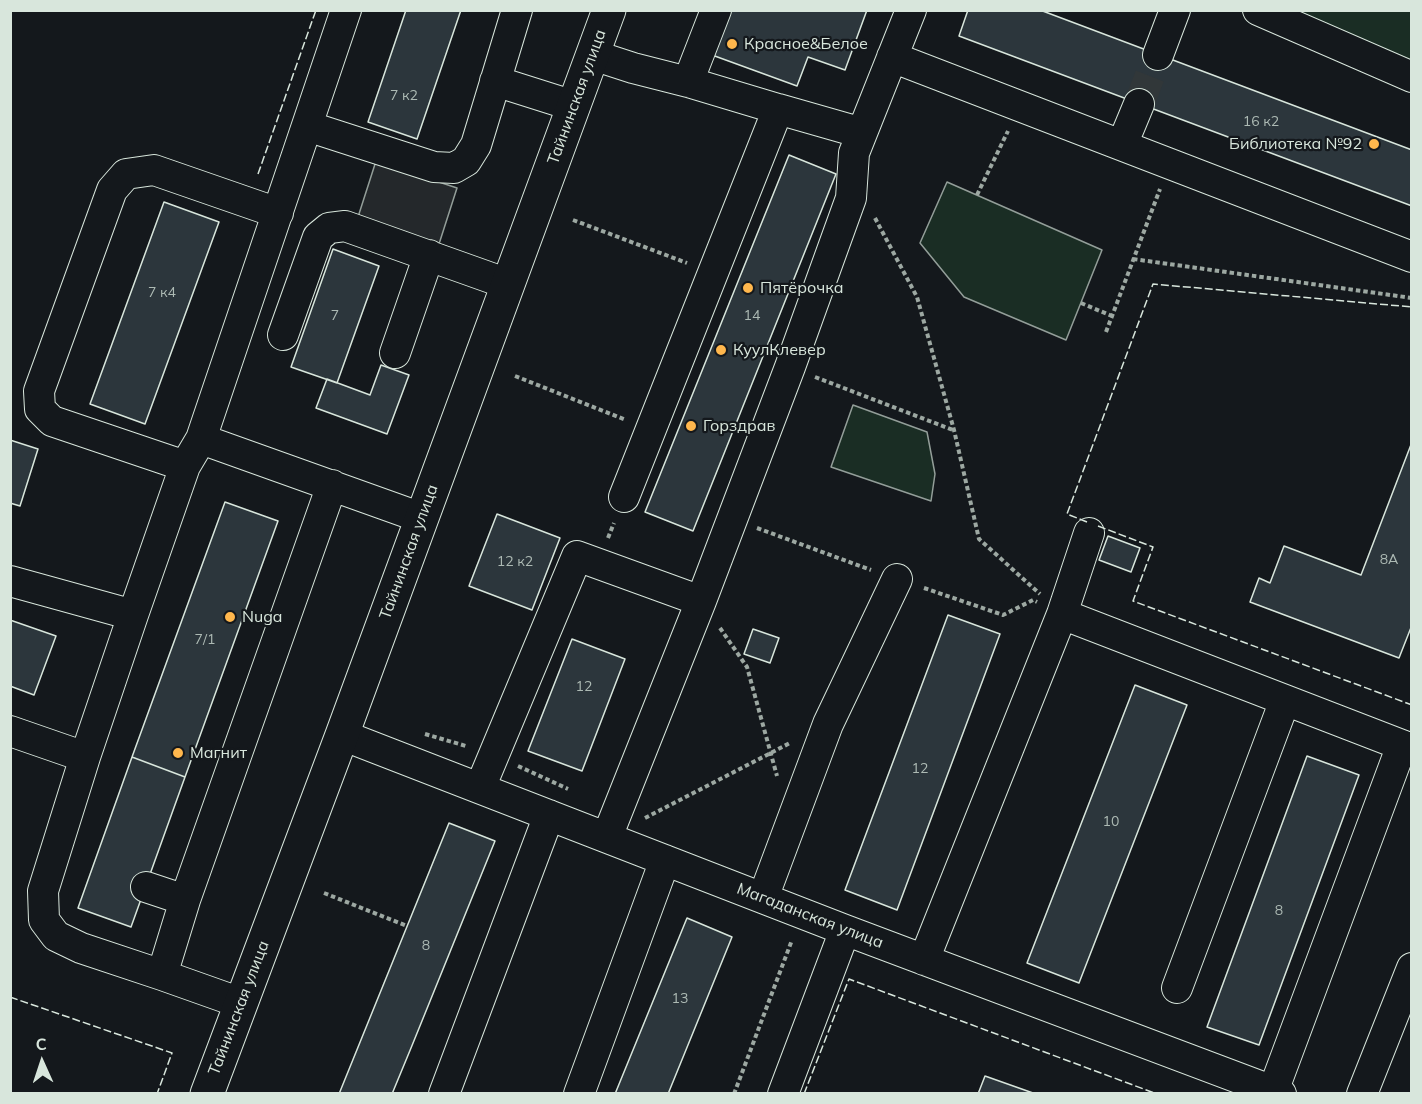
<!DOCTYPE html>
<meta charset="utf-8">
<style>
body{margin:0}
#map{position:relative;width:1422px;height:1104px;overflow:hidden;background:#14181c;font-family:Mulish,sans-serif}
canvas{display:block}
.frame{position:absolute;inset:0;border:12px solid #d8e6dc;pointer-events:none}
.north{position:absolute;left:12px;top:1032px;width:60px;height:60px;-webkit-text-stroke:4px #14181c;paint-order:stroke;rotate:357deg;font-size:16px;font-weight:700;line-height:24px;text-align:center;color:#d8e6dc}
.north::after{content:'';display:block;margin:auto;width:21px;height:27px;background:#d8e6dc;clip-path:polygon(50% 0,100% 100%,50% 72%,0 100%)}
</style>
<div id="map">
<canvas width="1422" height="1104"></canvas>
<div class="frame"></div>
<div class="north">С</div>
</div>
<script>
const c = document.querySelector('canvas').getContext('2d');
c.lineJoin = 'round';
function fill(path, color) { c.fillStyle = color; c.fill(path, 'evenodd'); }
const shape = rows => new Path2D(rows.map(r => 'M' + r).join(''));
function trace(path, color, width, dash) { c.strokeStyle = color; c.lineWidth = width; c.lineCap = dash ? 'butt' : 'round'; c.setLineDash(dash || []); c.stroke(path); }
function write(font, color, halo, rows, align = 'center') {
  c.font = font + ' Mulish,sans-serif'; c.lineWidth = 4.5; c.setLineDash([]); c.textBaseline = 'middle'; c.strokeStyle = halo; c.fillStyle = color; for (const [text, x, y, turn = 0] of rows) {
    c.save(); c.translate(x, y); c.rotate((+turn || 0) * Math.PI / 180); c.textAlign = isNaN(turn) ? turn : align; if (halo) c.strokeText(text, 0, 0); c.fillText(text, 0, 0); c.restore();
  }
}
const green = shape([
 [1275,11,1411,11,1411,70,1275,11],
 [947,182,1102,250,1066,340,964,297,920,243,947,182],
 [853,405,927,432,935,474,931,501,831,467,853,405]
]);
const parking = shape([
 [376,161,457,188,439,244,358,217,376,161]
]);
const building = shape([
 [406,10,461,10,417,139,368,122,406,10],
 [728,10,867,10,845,70,808,57,797,86,712,55,728,10],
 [968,10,1040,10,1412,150,1412,206,959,36,968,10],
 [789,155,836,174,693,531,645,512,789,155],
 [164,202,219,222,145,424,90,404,164,202],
 [333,249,379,266,337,383,291,367,333,249],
 [381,365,409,375,387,434,316,408,327,379,370,395,381,365],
 [10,440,38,449,20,506,10,503,10,440],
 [1412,442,1412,625,1399,658,1250,602,1259,578,1270,583,1284,546,1361,575,1412,442],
 [225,502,278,521,185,777,132,757,225,502],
 [497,514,560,538,532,610,469,586,497,514],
 [1108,536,1140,548,1131,572,1099,560,1108,536],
 [948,615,1000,634,897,910,845,890,948,615],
 [10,620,56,636,34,695,10,686,10,620],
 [753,629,779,638,770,663,744,654,753,629],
 [572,639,625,659,582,771,528,751,572,639],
 [1135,685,1187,705,1079,983,1027,963,1135,685],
 [1307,756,1359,775,1259,1045,1207,1027,1307,756],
 [132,757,185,777,131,927,78,908,132,757],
 [449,823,495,841,411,1048,392,1094,339,1094,449,823],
 [687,918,732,937,668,1094,615,1094,687,918],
 [985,1076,1033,1093,1032,1094,978,1094,985,1076]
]);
const minorTunnel = shape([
 [1139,104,1158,55]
]);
const path = shape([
 [977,195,1008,131],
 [875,218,917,297,954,430,979,539,1040,594],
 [573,220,687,263],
 [1133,259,1412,298],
 [1081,303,1112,316],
 [1106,332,1160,189],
 [515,376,626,420],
 [815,377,953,430],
 [757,528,871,570],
 [608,538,614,523],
 [924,588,1003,615,1033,600,1037,602],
 [720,628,747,667,777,776],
 [425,734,466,746],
 [518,766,568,789],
 [645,818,790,743],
 [324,893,407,926],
 [734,1094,792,940]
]);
const minor = shape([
 [1258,10,1412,77],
 [593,55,633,68,688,82,778,109],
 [1158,55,1175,10],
 [892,57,1412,257],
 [495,81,574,106],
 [688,82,716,10],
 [307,126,434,167,454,168,466,161,476,145,517,10],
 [1122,145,1139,104],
 [283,335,318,237,329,228,345,226,508,284],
 [395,353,429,255],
 [201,439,422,518],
 [185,466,52,421,40,409,39,391,112,190,126,174,154,170,278,213],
 [624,497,778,109,862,133],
 [10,581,133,615],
 [701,601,790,367,851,198,854,153,911,10],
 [1062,614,1412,749],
 [10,731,85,757],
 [342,735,845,930,1281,1094],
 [480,788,577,556,701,601,607,837],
 [146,887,185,900],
 [763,898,828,724,897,579],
 [924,960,1062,614,1089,533],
 [162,975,185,900,332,485],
 [1177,988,1285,700],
 [241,1003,162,975,81,948,56,936,44,920,43,891,85,757,133,615,185,466,201,439,346,10],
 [444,1094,549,815],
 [579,1094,665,860],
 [783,1094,845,930],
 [1272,1094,1402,745],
 [1362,1094,1412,968]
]);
const major = shape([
 [207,1094,342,735,609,10]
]);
const fence = shape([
 [258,174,316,10],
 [1087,522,1067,514,1153,284,1412,307],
 [1098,526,1153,547,1133,601,1412,705],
 [10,997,172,1053,157,1094],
 [804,1094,849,979,1157,1094]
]);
const markers = [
 [732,44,6,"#ffb74d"],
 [1374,144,6,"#ffb74d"],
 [748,288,6,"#ffb74d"],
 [721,350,6,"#ffb74d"],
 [691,426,6,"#ffb74d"],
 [230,617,6,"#ffb74d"],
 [178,753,6,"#ffb74d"]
];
const numberNames = [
 ["7 к2",404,96],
 ["16 к2",1261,122],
 ["7 к4",162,293],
 ["7",335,316],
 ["14",752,316],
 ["8А",1389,560],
 ["12 к2",515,562],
 ["7/1",205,640],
 ["12",584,687],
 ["12",920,769],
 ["10",1111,822],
 ["8",1279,911],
 ["8",426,946],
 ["13",680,999]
];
const poiNames = [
 ["Красное&Белое",744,44],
 ["Библиотека №92",1362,144,"right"],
 ["Пятёрочка",760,288],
 ["КуулКлевер",733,350],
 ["Горздрав",703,426],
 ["Nuga",242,617],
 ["Магнит",190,753]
];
const streetNames = [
 ["Тайнинская улица",577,97,-70],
 ["Тайнинская улица",409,552,-70],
 ["Магаданская улица",810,916,21],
 ["Тайнинская улица",239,1008,-69]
];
fill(green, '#1a2d24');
trace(green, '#939e99', 1.5);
fill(parking, '#24282b');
trace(parking, '#939e99', 1.5);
fill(building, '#2c363c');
trace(building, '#d8e6dc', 1.5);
trace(minorTunnel, '#313739', 30, [30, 15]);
trace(minor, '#d8e6dc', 32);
trace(major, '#d8e6dc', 35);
trace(path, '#9da8a2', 4, [4.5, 3]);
trace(minor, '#14181c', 30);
trace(major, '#14181c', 33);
trace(fence, '#d8e6dc', 1.5, [8, 3]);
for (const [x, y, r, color] of markers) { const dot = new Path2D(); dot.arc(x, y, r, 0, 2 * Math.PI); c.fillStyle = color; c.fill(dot); trace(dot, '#14181c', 2); }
write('14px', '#adbab4', null, numberNames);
write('16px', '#d8e6dc', '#14181c', poiNames, 'left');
write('16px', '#d8e6dc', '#14181c', streetNames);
</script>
